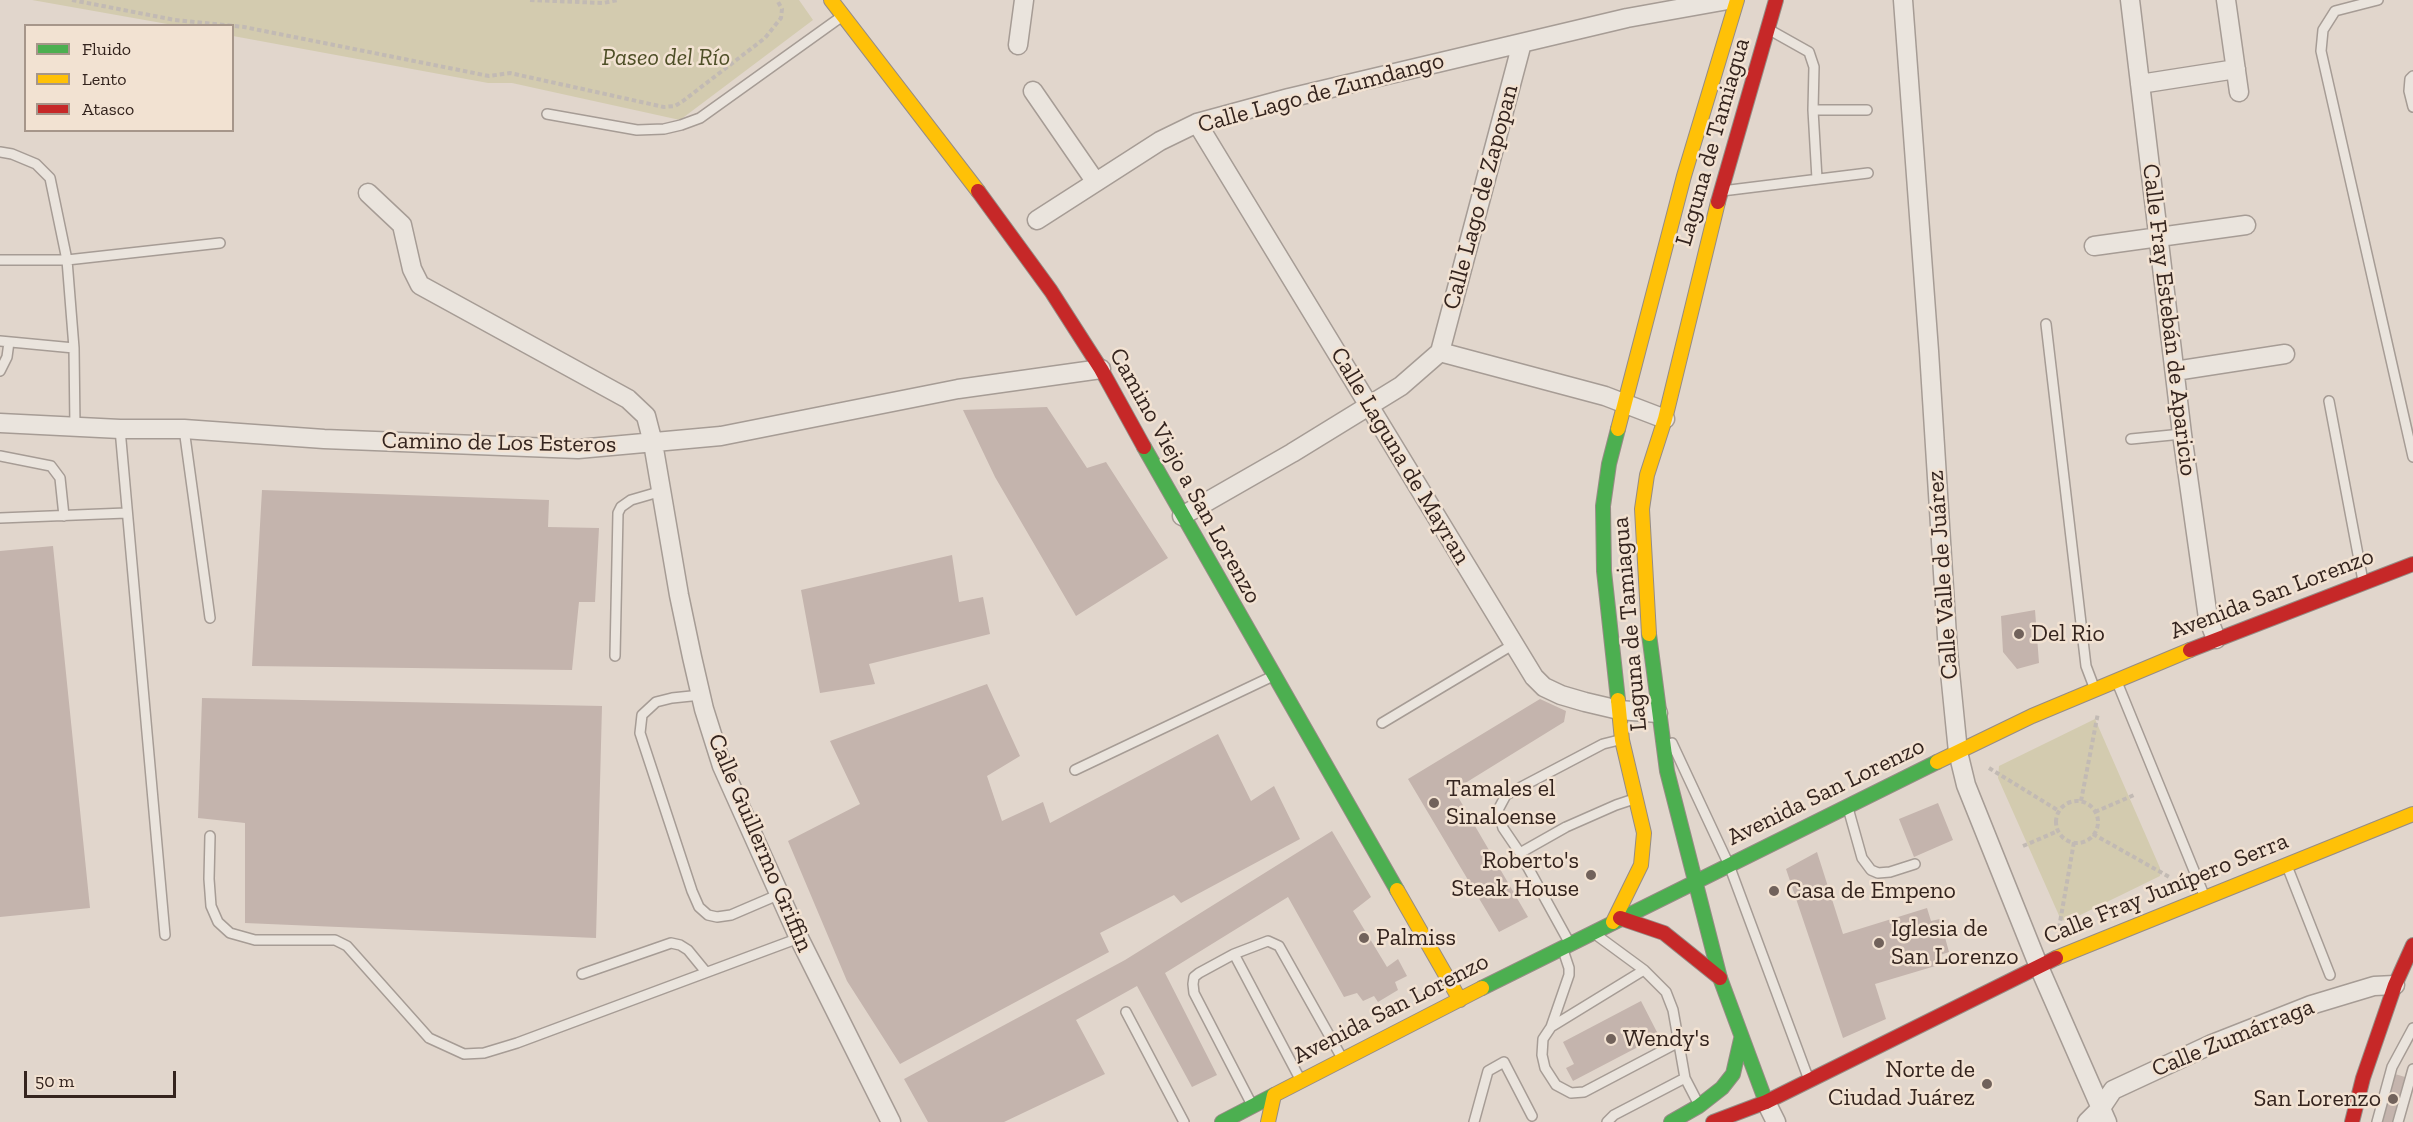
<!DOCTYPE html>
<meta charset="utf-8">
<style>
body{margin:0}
#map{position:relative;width:2413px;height:1122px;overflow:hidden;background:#e1d6cc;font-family:"Zilla Slab",serif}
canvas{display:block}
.legend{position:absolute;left:24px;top:24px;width:210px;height:108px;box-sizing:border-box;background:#f2e2d2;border:2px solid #a6968a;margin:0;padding:8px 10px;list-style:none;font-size:18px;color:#34241e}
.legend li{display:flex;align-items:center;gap:12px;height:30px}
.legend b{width:30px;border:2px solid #a6968a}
.scale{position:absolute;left:24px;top:1071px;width:152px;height:27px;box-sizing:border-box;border:3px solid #34241e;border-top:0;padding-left:8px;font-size:18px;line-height:21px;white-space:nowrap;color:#34241e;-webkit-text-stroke:4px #f2e2d2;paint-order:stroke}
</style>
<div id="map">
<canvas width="2413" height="1122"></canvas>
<ul class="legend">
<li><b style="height:8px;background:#4caf50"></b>Fluido</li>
<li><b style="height:8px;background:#ffc107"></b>Lento</li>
<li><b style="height:8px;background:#c62828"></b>Atasco</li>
</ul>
<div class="scale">50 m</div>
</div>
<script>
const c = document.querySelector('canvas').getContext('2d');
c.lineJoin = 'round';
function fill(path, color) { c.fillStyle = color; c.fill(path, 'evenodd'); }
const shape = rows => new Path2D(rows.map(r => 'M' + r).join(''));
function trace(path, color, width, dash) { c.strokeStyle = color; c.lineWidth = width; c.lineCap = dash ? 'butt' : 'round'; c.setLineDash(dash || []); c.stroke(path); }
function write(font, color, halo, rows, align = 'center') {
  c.font = font + ' "Zilla Slab",serif'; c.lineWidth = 5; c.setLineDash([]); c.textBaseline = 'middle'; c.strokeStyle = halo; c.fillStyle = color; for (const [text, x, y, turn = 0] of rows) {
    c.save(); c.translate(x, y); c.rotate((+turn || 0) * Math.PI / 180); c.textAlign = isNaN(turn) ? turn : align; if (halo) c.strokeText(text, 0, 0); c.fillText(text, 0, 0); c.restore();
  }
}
const green = shape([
 [32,0,799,0,813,20,680,120,512,83,488,83,233,36,232,26,173,25],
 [2095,719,2160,868,2160,876,2068,921,2061,920,1998,778,1999,766]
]);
const building = shape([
 [1047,407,1087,468,1106,462,1168,558,1076,616,995,477,963,410],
 [262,490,549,500,548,527,599,528,595,602,579,602,572,670,252,666],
 [53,546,90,908,0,917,0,551],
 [952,555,959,602,983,597,990,634,869,664,875,684,820,693,801,590],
 [2035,610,2039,663,2017,669,2003,652,2001,616],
 [987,684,1020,756,987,776,1002,821,1043,802,1050,823,1218,734,1251,801,1274,786,1300,839,1181,903,1174,895,1100,933,1109,952,900,1064,847,981,788,841,860,804,830,741],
 [202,698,602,706,596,938,245,923,245,823,198,818],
 [1540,699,1566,711,1564,722,1454,790,1528,917,1499,932,1408,779],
 [1938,803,1953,840,1914,857,1899,819],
 [1332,831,1371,897,1353,911,1387,967,1398,959,1407,976,1395,982,1398,990,1378,1002,1374,996,1363,1001,1357,993,1344,997,1288,897,1165,973,1217,1075,1192,1087,1137,986,1076,1020,1105,1074,1004,1122,928,1122,904,1079,1125,960],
 [1817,852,1843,934,1927,908,1931,921,1940,919,1949,952,1940,955,1942,964,1875,984,1886,1019,1843,1038,1786,869],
 [1641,1001,1659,1036,1573,1081,1566,1068,1574,1064,1563,1042],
 [2395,1074,2405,1077,2392,1122,2381,1122]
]);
const path = shape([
 [72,0,175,20,244,27,489,76,510,73,664,107,675,106,683,101,765,38,781,18,782,9,777,0],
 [530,0,603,3,618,0],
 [1989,768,2059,811],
 [2081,801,2098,713],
 '2056 822a21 21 0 1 1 42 0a21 21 0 1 1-42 0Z',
 [2095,812,2134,795],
 [2093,834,2171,878],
 [2023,846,2058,831],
 [2059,928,2074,842]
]);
const lane = shape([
 [2378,0,2335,11,2323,30,2321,51,2413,457],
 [1768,29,1809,52,1814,67,1813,110,1817,179],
 [2413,76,2410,79,2409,91,2413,107],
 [1813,110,1867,110],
 [547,114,637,130,664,129,681,125,700,118,841,17],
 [0,152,12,154,36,164,50,178,67,260,74,348,75,427],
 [1722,191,1868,173],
 [0,260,67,260,220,243],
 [2046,324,2086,666,2094,687],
 [0,341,74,348],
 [0,371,7,357,9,342],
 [2329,401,2363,581],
 [120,429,165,935],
 [184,429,210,618],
 [2131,439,2182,434],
 [0,456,51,466,60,478,64,516],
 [0,518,126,513],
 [615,656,618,513,621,507,631,500,662,491],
 [2117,682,2204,895],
 [701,695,672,698,656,702,642,715,640,733,692,891,699,907,708,915,717,917,731,915,780,894],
 [1382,723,1514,644],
 [1672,743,1729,865,1809,1080],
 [1075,770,1273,676],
 [1848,808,1862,858,1871,870,1878,873,1890,872,1915,864],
 [210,836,209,879,211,906,218,922,230,933,255,940,335,940,347,946,429,1038,464,1054,484,1053,517,1043,799,938],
 [1520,853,1566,827,1616,805,1634,799],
 [2287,866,2330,975],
 [1595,934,1644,970,1666,992,1673,1010,1685,1078,1614,1115,1607,1122],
 [1569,942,1520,853,1503,828,1498,810,1506,795,1603,744,1619,740],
 [1563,950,1569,968,1569,975,1551,1027,1543,1039,1542,1055,1545,1068,1556,1085,1571,1093,1584,1092,1679,1042],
 [1234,954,1300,1079],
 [582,974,671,943,680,945,688,950,706,972],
 [1126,1012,1184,1122],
 [1551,1027,1644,970],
 [1685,1078,1699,1105],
 [1251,1103,1194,993,1193,984,1194,977,1199,973,1234,954,1268,941,1279,946,1342,1058],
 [1474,1122,1488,1071,1504,1062,1532,1116],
 [2377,1122,2392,1067,2413,1028],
 [2398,1122,2413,1069]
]);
const street = shape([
 [1903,0,1929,351,1948,652,1958,752,1966,785,2039,967,2107,1122],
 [2130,0,2182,434,2208,618,2216,639],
 [2226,0,2239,92],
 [1018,45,1024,0],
 [2140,84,2236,69],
 [1033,91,1095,181],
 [1197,123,1534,677,1544,687,1561,695,1585,702,1619,710,1658,713],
 [368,193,402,225,412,269,420,285,628,399,646,416,653,443,679,595,692,657,704,709,722,766,799,938,891,1122],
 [1037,220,1160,141,1197,123,1289,98,1627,18,1728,0],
 [2094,246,2246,225],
 [1440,352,1522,43],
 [1440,352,1605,396,1665,419],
 [2175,371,2285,354],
 [0,423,120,429,184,429,324,439,578,449,721,436,958,389,1101,369],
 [1182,516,1292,453,1401,386,1440,352],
 [1766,1102,1776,1122],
 [2087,1122,2101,1108,2113,1090,2212,1044,2311,1005,2374,986,2395,985]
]);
const fast = shape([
 [1144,447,1397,890],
 [1649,634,1667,771,1720,978,1766,1102],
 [1618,700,1604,571,1603,506,1609,464,1618,429],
 [1482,988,1937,762],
 [1222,1122,1274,1095],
 [1671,1122,1699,1106,1722,1088,1733,1074,1741,1039]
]);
const slow = shape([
 [831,0,978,191],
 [1618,429,1684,176,1737,0],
 [1649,634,1642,509,1647,475,1665,419,1718,202],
 [1937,762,2032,716,2190,650],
 [1397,890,1460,1000],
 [1613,922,1641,865,1644,833,1622,740,1618,700],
 [2056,958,2413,814],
 [1268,1122,1274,1095,1482,988]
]);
const jam = shape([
 [978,191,1051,291,1101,369,1144,447],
 [1718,202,1776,0],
 [2190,650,2413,564],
 [1620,918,1664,933,1720,978],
 [1713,1122,1766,1102,2056,958],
 [2352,1122,2363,1078,2395,985,2413,945]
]);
const markers = [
 [2019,634,6,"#71625b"],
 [1434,803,6,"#71625b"],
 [1591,875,6,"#71625b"],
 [1774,891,6,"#71625b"],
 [1364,938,6,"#71625b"],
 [1879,943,6,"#71625b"],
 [1611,1039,6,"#71625b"],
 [1987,1084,6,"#71625b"],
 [2393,1099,6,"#71625b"]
];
const parkNames = [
 ["Paseo del Río",666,58]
];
const streetNames = [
 ["Calle Lago de Zumdango",1321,93,-15],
 ["Laguna de Tamiagua",1713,142,-74],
 ["Calle Lago de Zapopan",1481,197,-75],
 ["Calle Fray Estebán de Aparicio",2169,320,83],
 ["Camino de Los Esteros",499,443,1],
 ["Calle Laguna de Mayran",1400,456,59],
 ["Camino Viejo a San Lorenzo",1185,476,61],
 ["Calle Valle de Juárez",1943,575,-94],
 ["Avenida San Lorenzo",2272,594,-21],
 ["Laguna de Tamiagua",1630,624,-95],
 ["Avenida San Lorenzo",1826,792,-26],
 ["Calle Guillermo Griffin",760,843,67],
 ["Calle Fray Junípero Serra",2166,889,-22],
 ["Avenida San Lorenzo",1391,1009,-27],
 ["Calle Zumárraga",2233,1038,-22]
];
const poiNames = [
 ["Del Rio",2031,634],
 ["Tamales el",1446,789],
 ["Sinaloense",1446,817],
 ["Roberto's",1579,861,"right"],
 ["Steak House",1579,889,"right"],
 ["Casa de Empeno",1786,891],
 ["Iglesia de",1891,929],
 ["San Lorenzo",1891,957],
 ["Palmiss",1376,938],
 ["Wendy's",1623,1039],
 ["Norte de",1975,1070,"right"],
 ["Ciudad Juárez",1975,1098,"right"],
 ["San Lorenzo",2381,1099,"right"]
];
fill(green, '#d3cbaf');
fill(building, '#c4b4ad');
trace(lane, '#a69c95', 12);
trace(street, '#a69c95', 21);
trace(fast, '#968c85', 16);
trace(slow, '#968c85', 16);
trace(jam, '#968c85', 16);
trace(path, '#c2bab4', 4, [4.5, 3]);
trace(lane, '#eae4dd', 9);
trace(street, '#eae4dd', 18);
trace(fast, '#4caf50', 14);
trace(slow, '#ffc107', 14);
trace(jam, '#c62828', 14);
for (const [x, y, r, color] of markers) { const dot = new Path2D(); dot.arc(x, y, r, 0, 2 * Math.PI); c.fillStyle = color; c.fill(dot); trace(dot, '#f2e2d2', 2); }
write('italic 24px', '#4e4f27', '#f2e2d2', parkNames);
write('24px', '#34241e', '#f2e2d2', streetNames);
write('24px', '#34241e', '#f2e2d2', poiNames, 'left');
</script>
